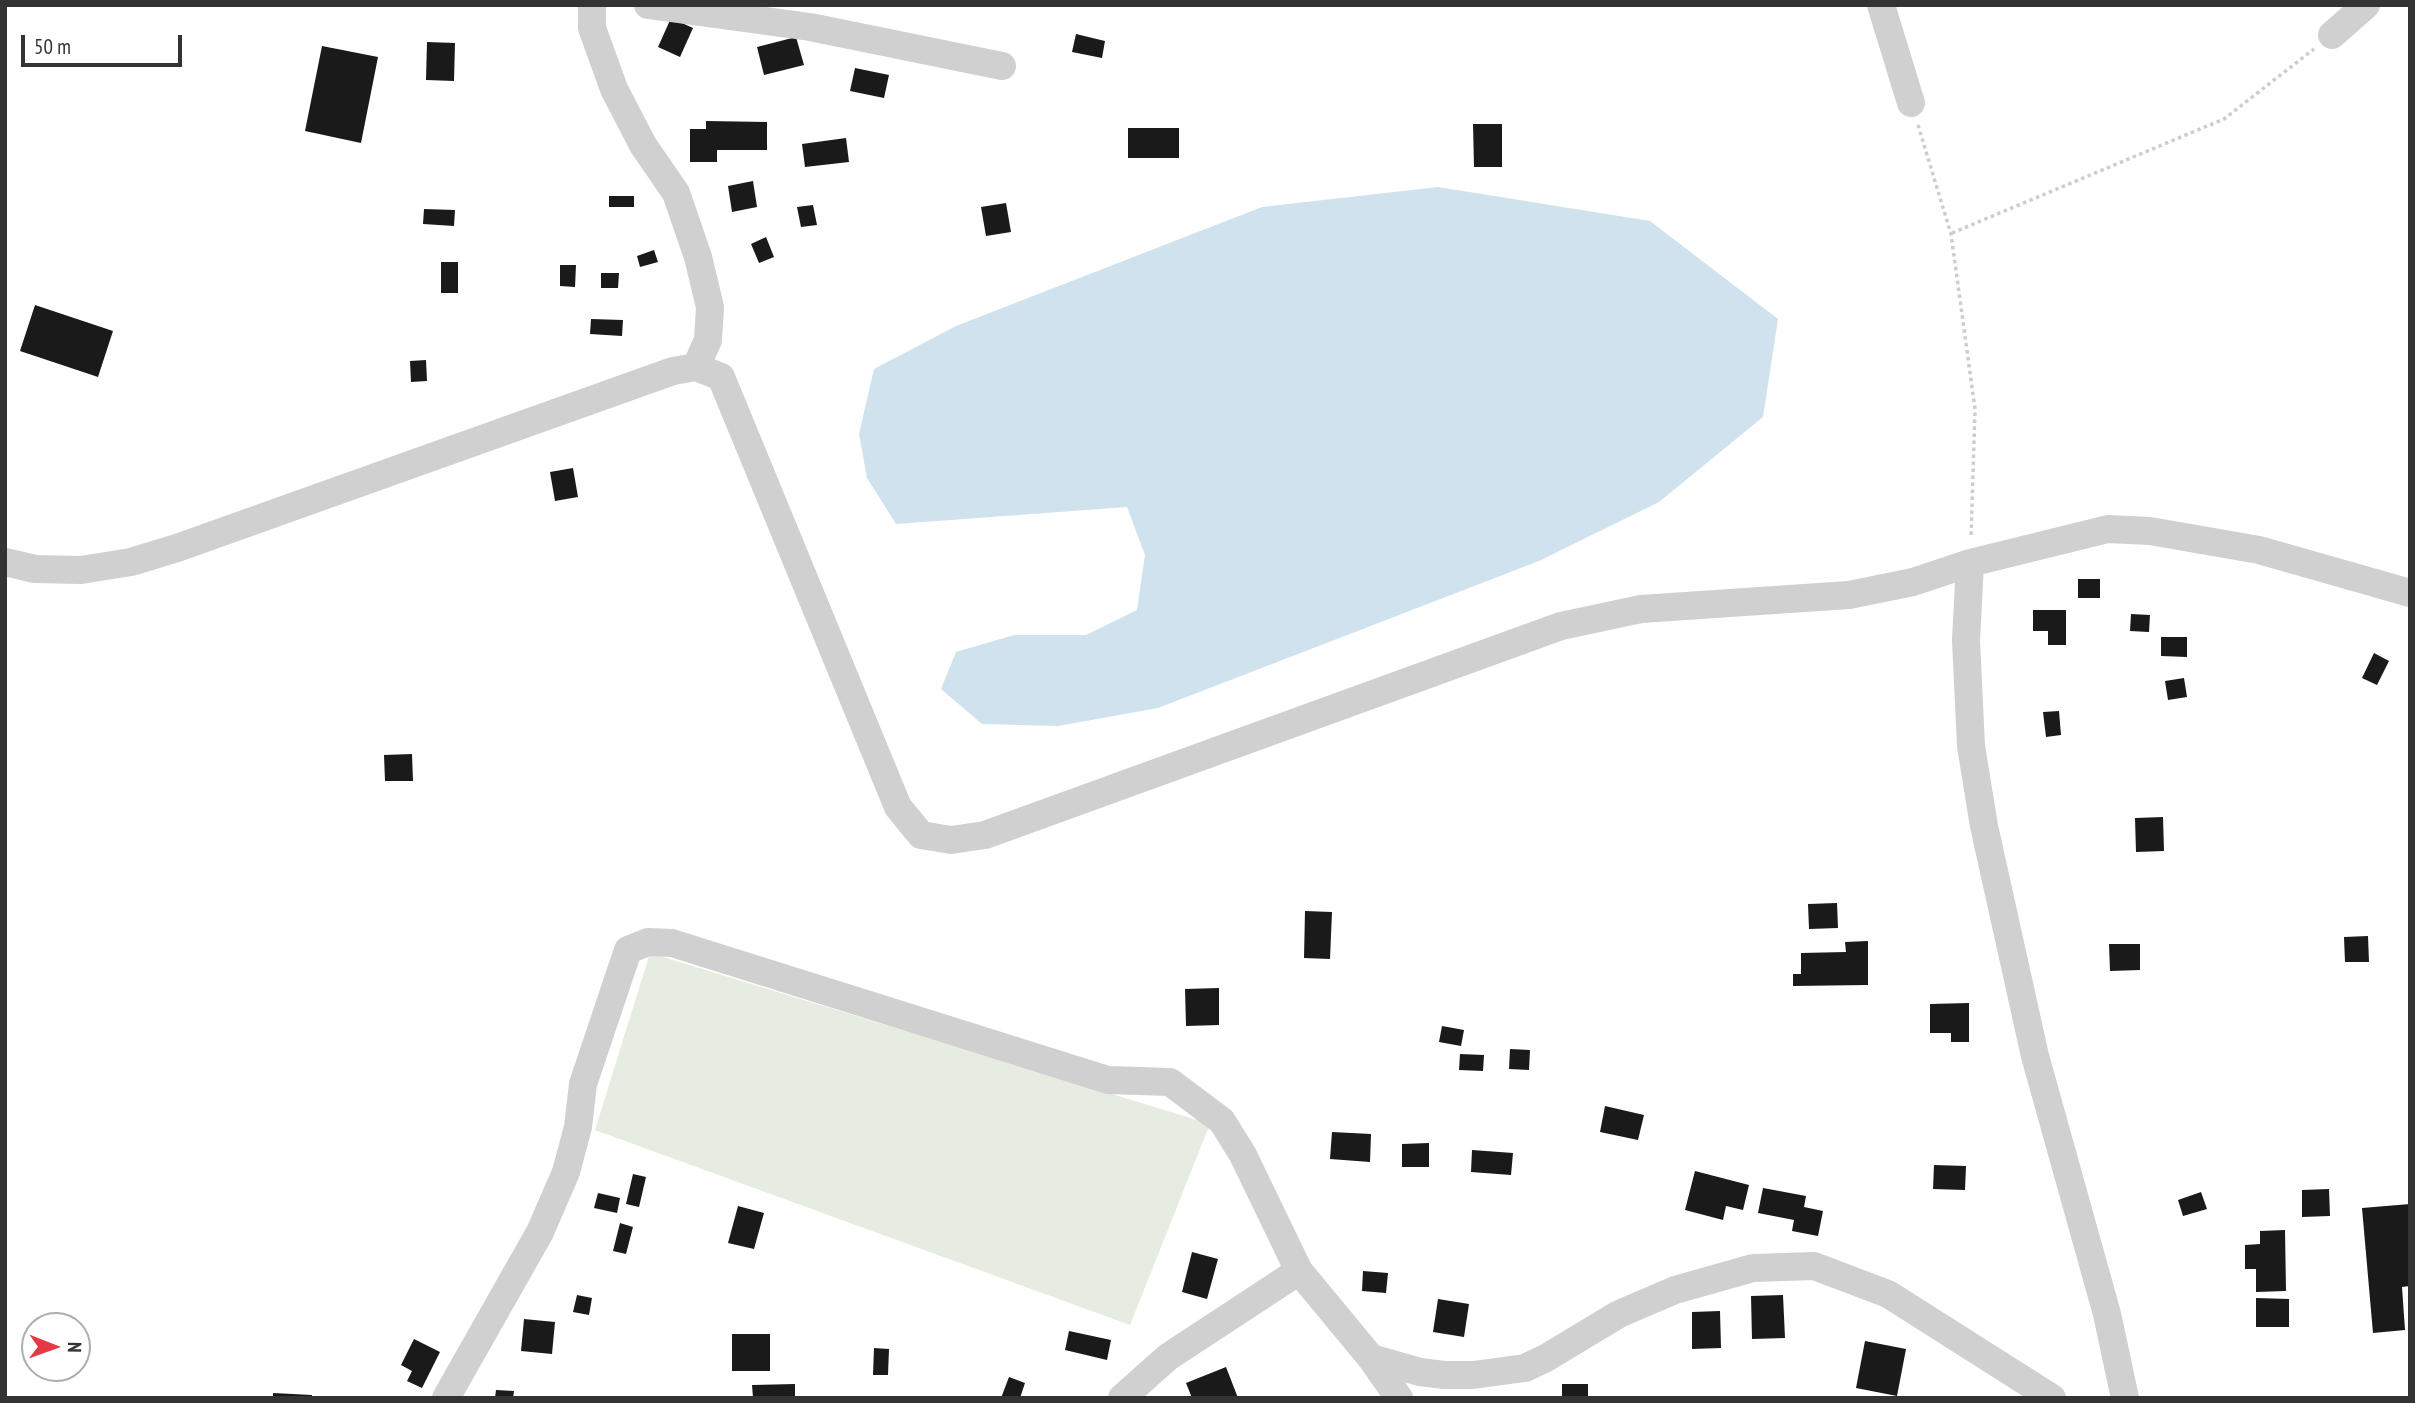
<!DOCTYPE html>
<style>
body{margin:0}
#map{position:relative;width:2415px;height:1403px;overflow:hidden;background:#fff;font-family:"PT Sans Narrow",sans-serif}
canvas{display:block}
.frame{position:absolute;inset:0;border:7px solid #333;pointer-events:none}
.north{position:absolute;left:21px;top:1312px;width:70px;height:70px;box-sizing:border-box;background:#fff;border:2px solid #adadad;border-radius:50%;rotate:91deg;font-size:19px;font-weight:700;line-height:28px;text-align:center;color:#333}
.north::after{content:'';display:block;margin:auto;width:24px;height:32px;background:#e63946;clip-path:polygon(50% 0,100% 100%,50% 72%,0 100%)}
.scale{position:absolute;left:21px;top:35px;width:161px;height:32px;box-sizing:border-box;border:4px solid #333;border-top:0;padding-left:9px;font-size:21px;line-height:24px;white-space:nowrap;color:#333;-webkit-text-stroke:5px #fff;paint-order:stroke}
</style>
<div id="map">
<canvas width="2415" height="1403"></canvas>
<div class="frame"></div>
<div class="north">N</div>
<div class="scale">50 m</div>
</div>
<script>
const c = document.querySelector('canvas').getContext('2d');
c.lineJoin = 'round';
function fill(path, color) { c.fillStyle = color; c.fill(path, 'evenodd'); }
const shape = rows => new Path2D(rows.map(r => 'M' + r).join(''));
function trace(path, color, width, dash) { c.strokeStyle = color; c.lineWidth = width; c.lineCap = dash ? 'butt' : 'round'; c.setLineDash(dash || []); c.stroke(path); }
const green = shape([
 [650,953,1210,1124,1130,1325,595,1130]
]);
const water = shape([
 [1438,187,1650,221,1778,319,1763,417,1659,502,1539,561,1158,708,1058,726,982,724,941,689,956,652,1014,635,1086,635,1137,610,1145,555,1127,507,896,524,867,478,859,434,874,369,956,326,1262,207]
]);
const building = shape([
 [671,18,693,28,680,57,658,47],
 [1076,34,1105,41,1102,58,1072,52],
 [796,37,804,65,764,75,757,47],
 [427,42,455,43,454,81,426,80],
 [322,46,378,57,361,143,305,131],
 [855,68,889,75,884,98,850,91],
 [706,121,767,122,767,150,717,150,717,162,690,162,690,129,706,129],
 [1473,124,1502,124,1502,167,1474,167],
 [1128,128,1179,128,1179,158,1128,158],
 [846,138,849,162,805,167,802,144],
 [753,181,757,207,732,212,728,186],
 [609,196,634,196,634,207,609,207],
 [1006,203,1011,232,986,236,981,207],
 [813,205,817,225,801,227,797,207],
 [424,209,455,210,454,226,423,224],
 [766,237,774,257,759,263,751,244],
 [654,250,658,262,640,267,637,256],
 [441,262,458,262,458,293,441,293],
 [560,265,576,265,575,287,560,286],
 [601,273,619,273,618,288,601,288],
 [35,305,113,331,98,377,20,351],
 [591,319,623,320,622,336,590,334],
 [426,360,427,381,411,382,410,361],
 [573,468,578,497,555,501,550,472],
 [2078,579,2100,579,2100,598,2078,598],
 [2033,610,2066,610,2066,645,2048,645,2048,631,2033,631],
 [2131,614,2150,615,2149,632,2130,631],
 [2161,637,2187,637,2187,657,2161,656],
 [2374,653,2389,661,2377,685,2362,678],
 [2184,678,2187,697,2168,700,2165,681],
 [2059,711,2061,735,2046,737,2043,712],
 [412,754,413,781,385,781,384,755],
 [2163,817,2164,851,2136,852,2135,818],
 [1837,903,1838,928,1809,929,1808,904],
 [1305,911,1332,912,1330,959,1304,958],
 [2368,936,2369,962,2345,962,2344,937],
 [1868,941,1868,985,1793,986,1793,974,1801,974,1801,953,1846,952,1845,942],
 [2109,944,2140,944,2140,970,2110,971],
 [1219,988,1219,1025,1186,1026,1185,989],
 [1969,1003,1969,1042,1951,1042,1951,1033,1930,1033,1930,1004],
 [1442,1026,1464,1030,1461,1046,1439,1042],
 [1510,1049,1530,1050,1529,1070,1509,1069],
 [1460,1054,1484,1055,1483,1071,1459,1070],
 [1605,1106,1644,1115,1638,1140,1600,1132],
 [1332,1132,1371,1134,1370,1162,1330,1159],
 [1429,1143,1429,1167,1402,1167,1402,1144],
 [1472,1150,1513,1153,1511,1175,1471,1172],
 [1934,1165,1966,1166,1965,1190,1933,1189],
 [1695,1171,1749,1185,1743,1210,1726,1206,1723,1220,1685,1210],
 [633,1174,646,1177,639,1207,626,1204],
 [1763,1188,1806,1196,1804,1207,1823,1211,1818,1236,1792,1231,1794,1220,1758,1213],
 [2329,1189,2330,1216,2302,1217,2302,1190],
 [2201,1192,2207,1209,2183,1216,2178,1200],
 [598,1193,620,1198,617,1213,594,1208],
 [2410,1204,2410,1286,2402,1287,2405,1330,2373,1333,2362,1208],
 [738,1206,764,1213,754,1249,728,1243],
 [620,1223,633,1227,626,1254,613,1251],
 [2285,1230,2286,1291,2256,1292,2256,1269,2245,1269,2245,1245,2260,1244,2260,1231],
 [1192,1252,1218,1259,1207,1299,1182,1292],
 [1363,1271,1388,1273,1386,1293,1362,1291],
 [577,1295,592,1298,589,1315,573,1312],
 [1783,1295,1785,1338,1752,1339,1751,1296],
 [2256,1298,2289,1299,2289,1327,2256,1327],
 [1438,1299,1469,1304,1464,1337,1433,1332],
 [1720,1311,1721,1348,1692,1349,1692,1312],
 [524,1319,555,1322,552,1354,521,1351],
 [1069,1331,1111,1340,1107,1360,1065,1350],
 [732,1334,770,1334,770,1371,732,1371],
 [414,1339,440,1352,422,1388,407,1381,412,1371,401,1365],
 [1865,1341,1906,1349,1897,1396,1856,1388],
 [874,1348,889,1349,888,1375,873,1375],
 [1226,1367,1238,1398,1192,1398,1186,1383],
 [1009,1377,1025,1383,1020,1398,1001,1398],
 [795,1384,795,1398,753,1398,752,1385],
 [1562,1384,1588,1384,1588,1398,1562,1398],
 [496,1390,514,1391,513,1398,495,1398],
 [273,1393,312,1395,312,1398,273,1398]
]);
const path = shape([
 [1918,125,1951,234,1975,409,1971,538],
 [1952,233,2224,119,2314,49]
]);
const minor = shape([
 [592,5,592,28,614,89,643,145,676,193,698,257,710,307,708,340,696,367],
 [648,5,810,27,1002,66],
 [1881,5,1911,103],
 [2332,35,2366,5],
 [5,562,35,569,81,570,131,562,177,548,673,371,696,367,721,377,898,807,921,835,951,840,985,835,1561,626,1641,609,1849,595,1913,582,1970,563,2108,529,2150,531,2259,550,2410,593],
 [1970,563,1966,640,1971,746,1984,826,2035,1056,2107,1314,2125,1398],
 [1371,1358,1420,1372,1444,1375,1473,1375,1525,1368,1546,1358,1619,1314,1675,1290,1753,1268,1814,1266,1888,1294,2052,1398],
 [446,1398,540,1232,566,1172,578,1127,583,1084,628,950,648,942,672,943,1108,1080,1170,1082,1222,1121,1243,1155,1299,1271,1371,1358,1399,1398],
 [1122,1398,1168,1357,1299,1271]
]);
fill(green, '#e6ecdf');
fill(water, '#cfe2ee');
fill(building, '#1a1a1a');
trace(path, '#cdcdcd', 3.5, [3.5, 3.5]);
trace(minor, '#d0d0d0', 28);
</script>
